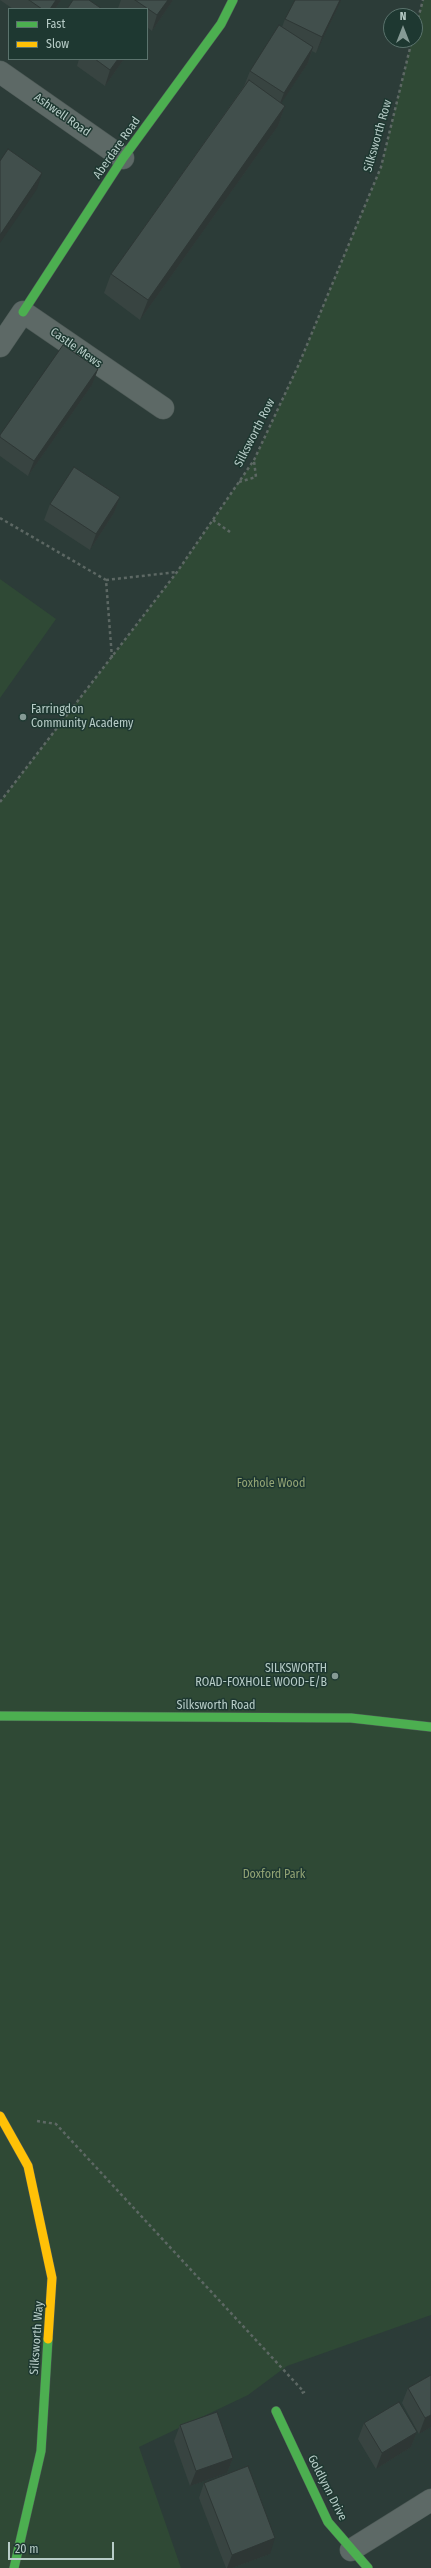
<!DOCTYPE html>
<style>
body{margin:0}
#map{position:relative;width:431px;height:2568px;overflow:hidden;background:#2c3c38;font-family:"Fira Sans Condensed",sans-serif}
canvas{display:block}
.legend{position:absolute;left:8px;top:8px;width:140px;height:52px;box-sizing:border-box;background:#1e3831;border:1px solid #5b736d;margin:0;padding:5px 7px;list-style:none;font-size:12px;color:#b7ccc7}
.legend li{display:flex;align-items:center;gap:8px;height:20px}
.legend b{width:20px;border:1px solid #5b736d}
.north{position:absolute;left:383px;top:8px;width:40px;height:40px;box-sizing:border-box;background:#1e3831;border:1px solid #5b736d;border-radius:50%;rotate:0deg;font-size:11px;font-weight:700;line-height:16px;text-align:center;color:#b7ccc7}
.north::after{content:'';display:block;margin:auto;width:14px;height:18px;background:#869a95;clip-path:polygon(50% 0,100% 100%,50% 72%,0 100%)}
.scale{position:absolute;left:8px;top:2542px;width:106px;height:18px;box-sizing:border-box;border:2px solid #b7ccc7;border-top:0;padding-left:5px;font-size:12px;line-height:14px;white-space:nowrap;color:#b7ccc7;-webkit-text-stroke:3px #1e3831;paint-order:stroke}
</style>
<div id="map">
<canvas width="431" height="2568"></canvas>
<ul class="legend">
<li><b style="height:5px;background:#4caf50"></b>Fast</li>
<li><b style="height:5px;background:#ffc107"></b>Slow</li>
</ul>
<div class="north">N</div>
<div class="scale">20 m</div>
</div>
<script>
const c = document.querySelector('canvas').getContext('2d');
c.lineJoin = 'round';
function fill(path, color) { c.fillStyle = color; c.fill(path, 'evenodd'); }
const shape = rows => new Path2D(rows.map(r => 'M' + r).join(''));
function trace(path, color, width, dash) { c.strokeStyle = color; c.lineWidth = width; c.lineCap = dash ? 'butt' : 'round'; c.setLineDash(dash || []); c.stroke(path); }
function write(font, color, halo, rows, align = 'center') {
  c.font = font + ' "Fira Sans Condensed",sans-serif'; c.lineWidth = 3; c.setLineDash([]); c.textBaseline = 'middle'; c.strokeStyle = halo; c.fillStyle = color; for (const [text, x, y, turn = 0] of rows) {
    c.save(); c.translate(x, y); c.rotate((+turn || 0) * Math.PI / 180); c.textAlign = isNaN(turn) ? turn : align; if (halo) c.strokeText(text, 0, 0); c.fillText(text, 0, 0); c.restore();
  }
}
const green = shape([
 [423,0,431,0,431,2315,287,2366,248,2395,139,2447,181,2568,0,2568,0,802,177,572,254,460,299,364,381,167,412,40,415,40,415,30],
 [0,579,56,619,0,698]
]);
const path = shape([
 [415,30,423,0],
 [239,482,256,477,254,461],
 [0,518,106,580,112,658],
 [213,520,230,532],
 [106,580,177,572],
 [0,802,177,572,254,460,299,364,381,167,412,40],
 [37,2121,56,2124,304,2392,300,2394]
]);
const street = shape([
 [0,72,123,158],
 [0,346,23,312,163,408],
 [351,2550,431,2500]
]);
const fast = shape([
 [23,312,123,158,221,24,233,0],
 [0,1716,351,1718,431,1727],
 [276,2411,328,2522,368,2568],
 [14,2568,41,2451,48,2339]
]);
const slow = shape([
 [0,2116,28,2166,52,2278,48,2339]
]);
const wall = shape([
 [0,0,61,0,55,9,13,9],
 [121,0,173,0,152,31,147,27,147,9,120,9,118,8],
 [340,3,316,53,312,51,308,63,281,103,285,106,278,126,140,320,104,293,111,274,244,86,250,71,282,27,285,19],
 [79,59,124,59,105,86,77,66],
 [98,369,92,385,28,476,0,456,0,435],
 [120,497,114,513,90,550,44,520,50,504],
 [431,2375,431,2427,419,2434,402,2403,408,2388],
 [364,2423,417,2432,411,2447,376,2469,358,2439],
 [180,2425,233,2458,227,2473,190,2486,174,2441],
 [204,2483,270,2554,232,2568,226,2568,199,2498]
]);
const shadedWall = shape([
 [56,0,61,0,55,9,50,9],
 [168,0,173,0,152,31,157,15],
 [340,0,341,0,340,3,316,53,322,37],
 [313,47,308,63,278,108,284,93],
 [118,59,124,59,105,86,110,70],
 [285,106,278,126,140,320,148,300],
 [42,173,37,189,0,243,0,235],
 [98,369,92,385,28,476,34,461],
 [120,497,114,513,90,550,96,534],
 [431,2415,431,2427,419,2434,425,2418],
 [417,2432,411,2447,376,2469,382,2453],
 [233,2458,227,2473,190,2486,196,2471],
 [275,2538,270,2554,232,2568,227,2568,232,2555]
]);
const building = shape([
 [29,0,56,0,50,9,42,9,29,0],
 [73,0,89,0,102,9,67,9,73,0],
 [135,0,168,0,157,15,135,0],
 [295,0,340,0,322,37,285,19,295,0],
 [279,25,313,47,284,93,250,71,279,25],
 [95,59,118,59,110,70,95,59],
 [249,80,285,106,148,300,111,274,249,80],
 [8,149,42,173,0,235,0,161,8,149],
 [63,345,98,369,34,461,0,437,0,435,63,345],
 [74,467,120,497,96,534,50,504,74,467],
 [431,2375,431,2415,425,2418,408,2388,431,2375],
 [399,2402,417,2432,382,2453,364,2423,399,2402],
 [217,2412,233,2458,196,2471,180,2425,217,2412],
 [248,2466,275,2538,232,2555,204,2483,248,2466]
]);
const markers = [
 [23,717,4,"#869a95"],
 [335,1676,4,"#869a95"]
];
const streetNames = [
 ["Ashwell Road",62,115,35],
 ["Silksworth Row",378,136,-74],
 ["Aberdare Road",117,148,-55],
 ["Castle Mews",76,348,35],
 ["Silksworth Row",255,433,-63],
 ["Silksworth Road",216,1706],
 ["Silksworth Way",37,2338,-86],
 ["Goldlynn Drive",327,2488,63]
];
const poiNames = [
 ["Farringdon",31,710],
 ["Community Academy",31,724],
 ["SILKSWORTH",327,1669,"right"],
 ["ROAD-FOXHOLE WOOD-E/B",327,1683,"right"]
];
const parkNames = [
 ["Foxhole Wood",271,1484],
 ["Doxford Park",274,1875]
];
fill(green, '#2f4935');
trace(street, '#4c5855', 23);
trace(fast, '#4c5855', 10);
trace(slow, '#4c5855', 10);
trace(path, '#5d6864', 2.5, [3, 3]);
trace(street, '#5d6966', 22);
trace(fast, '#4caf50', 9);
trace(slow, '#ffc107', 9);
fill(wall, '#384441');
fill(shadedWall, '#2e3735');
fill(building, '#414f4c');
trace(building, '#2e3735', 1);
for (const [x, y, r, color] of markers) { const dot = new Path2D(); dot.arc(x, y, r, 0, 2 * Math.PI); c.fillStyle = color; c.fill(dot); trace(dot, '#1e3831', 1.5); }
write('12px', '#b7ccc7', '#1e3831', streetNames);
write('12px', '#b7ccc7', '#1e3831', poiNames, 'left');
write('12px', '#92a374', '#1e3831', parkNames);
</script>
